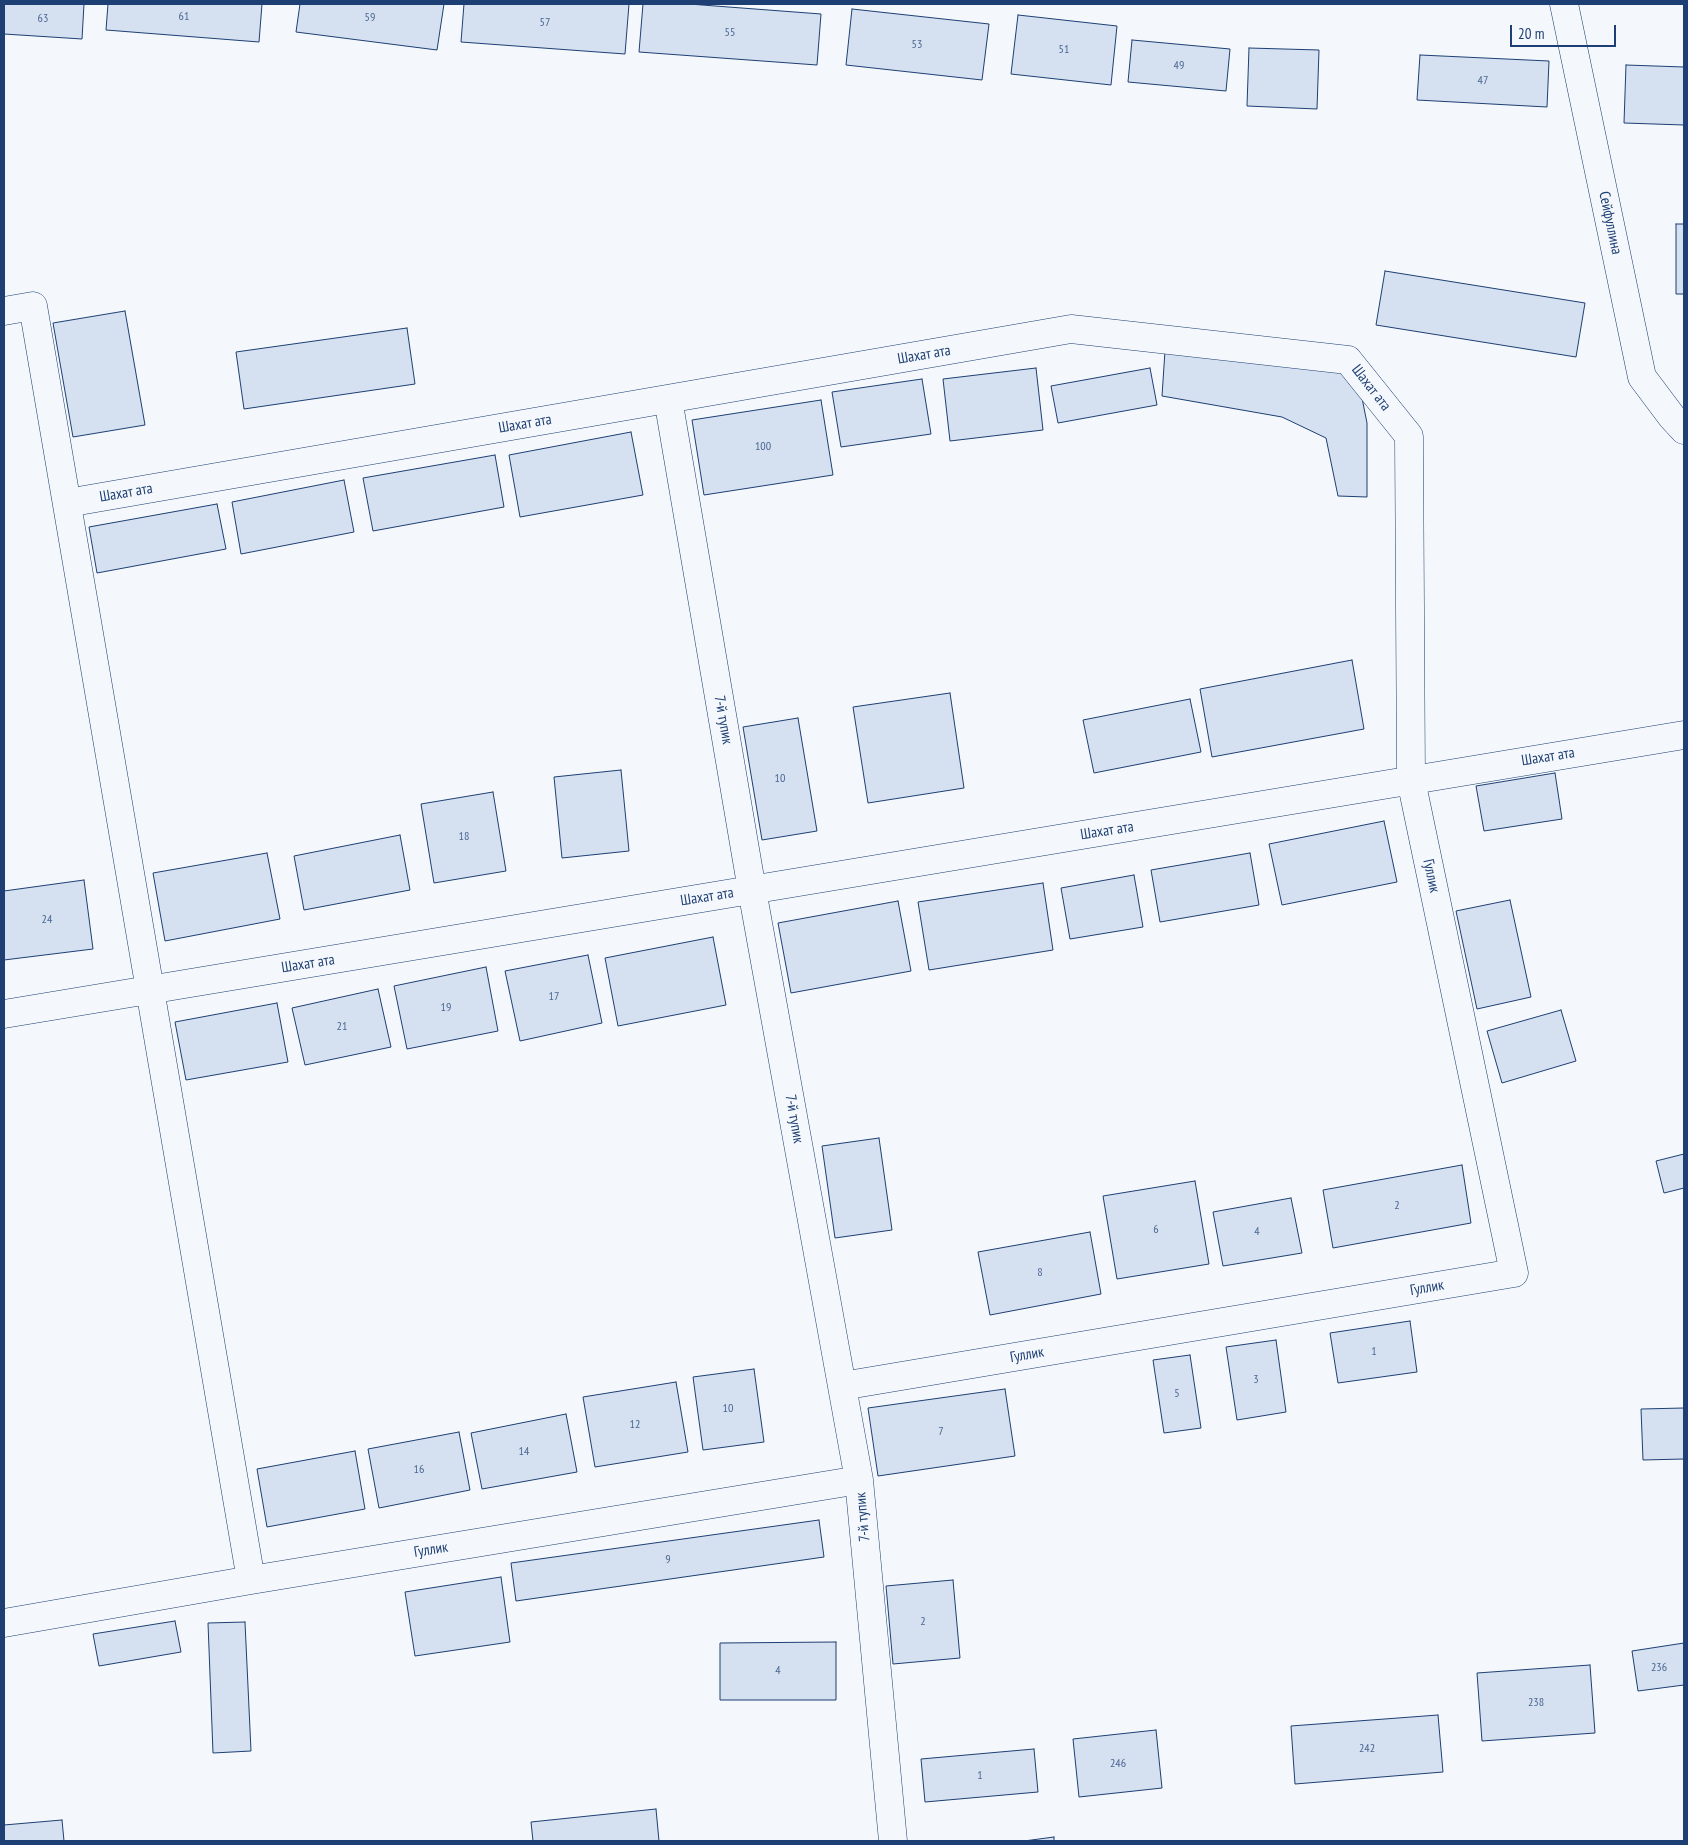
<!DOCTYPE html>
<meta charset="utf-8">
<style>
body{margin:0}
#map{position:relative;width:1688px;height:1845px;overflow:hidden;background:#f4f7fb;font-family:"PT Sans Narrow",sans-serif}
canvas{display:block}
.frame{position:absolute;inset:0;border:5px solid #1d3f73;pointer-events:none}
.scale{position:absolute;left:1510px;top:25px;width:106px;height:22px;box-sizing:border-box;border:2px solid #1d3f73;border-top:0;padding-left:6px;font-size:15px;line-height:18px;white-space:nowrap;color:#1d3f73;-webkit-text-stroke:4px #f4f7fb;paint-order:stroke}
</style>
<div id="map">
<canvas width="1688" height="1845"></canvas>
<div class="frame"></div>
<div class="scale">20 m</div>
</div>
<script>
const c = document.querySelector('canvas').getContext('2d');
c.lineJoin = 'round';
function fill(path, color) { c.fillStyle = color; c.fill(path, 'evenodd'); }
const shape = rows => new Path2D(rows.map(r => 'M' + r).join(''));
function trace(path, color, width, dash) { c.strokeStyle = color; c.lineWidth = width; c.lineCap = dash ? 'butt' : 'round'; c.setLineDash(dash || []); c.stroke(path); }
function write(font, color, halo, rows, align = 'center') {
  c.font = font + ' "PT Sans Narrow",sans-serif'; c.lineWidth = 4; c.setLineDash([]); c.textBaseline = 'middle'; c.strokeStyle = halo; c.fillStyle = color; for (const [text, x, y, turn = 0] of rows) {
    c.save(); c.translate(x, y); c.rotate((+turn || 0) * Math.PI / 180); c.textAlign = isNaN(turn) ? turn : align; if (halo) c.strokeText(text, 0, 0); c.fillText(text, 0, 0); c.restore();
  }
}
const building = shape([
 [4,4,84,4,82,39,4,34,4,4],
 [108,4,262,4,259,42,106,30,108,4],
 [300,4,444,4,437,50,296,32,300,4],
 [464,4,629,4,625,54,461,42,464,4],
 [643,4,689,4,821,14,817,65,639,52,643,4],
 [852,9,989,24,982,80,846,65,852,9],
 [1018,15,1117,26,1111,85,1011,74,1018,15],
 [1132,40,1230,49,1226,91,1128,82,1132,40],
 [1249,48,1319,50,1317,109,1247,106,1249,48],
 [1420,55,1549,61,1547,107,1417,100,1420,55],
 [1626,65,1684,67,1684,125,1624,123,1626,65],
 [1676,224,1684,224,1684,294,1676,294,1676,224],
 [1385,271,1585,303,1576,357,1376,325,1385,271],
 [125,311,145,425,73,437,53,323,125,311],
 [407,328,415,384,244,409,236,352,407,328],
 [1165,351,1342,370,1361,393,1367,423,1367,497,1338,496,1326,438,1282,417,1162,396,1165,351],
 [1036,368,1043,430,950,441,943,379,1036,368],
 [1150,368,1157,405,1058,423,1051,386,1150,368],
 [922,379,931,434,841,447,832,392,922,379],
 [821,400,833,475,704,495,692,420,821,400],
 [631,432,643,495,520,517,509,455,631,432],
 [495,455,504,507,373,531,363,478,495,455],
 [344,480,354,532,241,554,232,502,344,480],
 [217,504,226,549,97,573,89,527,217,504],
 [1352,660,1364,729,1212,757,1200,689,1352,660],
 [950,693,964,788,868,803,853,707,950,693],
 [1190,699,1201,752,1094,773,1083,720,1190,699],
 [798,718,817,831,762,840,743,727,798,718],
 [621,770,629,851,562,858,554,777,621,770],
 [1555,773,1562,819,1484,831,1476,786,1555,773],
 [493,792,506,871,434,883,421,804,493,792],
 [1384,821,1397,882,1282,905,1269,844,1384,821],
 [400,835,410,890,304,910,294,856,400,835],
 [267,853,280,919,165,941,153,873,267,853],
 [1250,853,1259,905,1160,922,1151,870,1250,853],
 [1134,875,1143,927,1070,939,1061,888,1134,875],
 [84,880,93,949,4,960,4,891,84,880],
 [1043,883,1053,950,929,970,918,902,1043,883],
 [1510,900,1531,997,1477,1009,1456,911,1510,900],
 [898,901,911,971,791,993,778,923,898,901],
 [713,937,726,1005,618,1026,605,958,713,937],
 [588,955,602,1023,520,1041,505,971,588,955],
 [486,967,498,1031,407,1049,394,986,486,967],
 [378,989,391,1047,305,1065,292,1008,378,989],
 [277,1003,288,1062,186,1080,175,1022,277,1003],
 [1561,1010,1576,1061,1502,1083,1487,1031,1561,1010],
 [879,1138,892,1230,835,1238,822,1146,879,1138],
 [1684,1154,1684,1188,1664,1193,1656,1161,1684,1154],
 [1462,1165,1471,1223,1333,1248,1323,1190,1462,1165],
 [1195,1181,1209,1264,1117,1279,1103,1196,1195,1181],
 [1291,1198,1302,1253,1223,1266,1213,1212,1291,1198],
 [1090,1232,1101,1294,990,1315,978,1252,1090,1232],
 [1410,1321,1417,1372,1338,1383,1330,1333,1410,1321],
 [1276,1340,1286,1412,1237,1420,1226,1347,1276,1340],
 [1190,1355,1201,1428,1164,1433,1153,1360,1190,1355],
 [754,1369,764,1442,703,1450,693,1377,754,1369],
 [676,1382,688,1452,595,1467,583,1397,676,1382],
 [1005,1389,1015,1456,878,1476,868,1408,1005,1389],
 [1684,1408,1684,1459,1643,1460,1641,1409,1684,1408],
 [566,1414,577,1472,482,1489,471,1433,566,1414],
 [459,1432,470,1490,379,1508,368,1449,459,1432],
 [355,1451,365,1509,267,1527,257,1469,355,1451],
 [819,1520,824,1557,516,1601,511,1563,819,1520],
 [501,1577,510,1642,415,1656,405,1592,501,1577],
 [953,1580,960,1658,893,1664,886,1586,953,1580],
 [175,1621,181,1652,99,1666,93,1634,175,1621],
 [245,1622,251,1751,213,1753,208,1623,245,1622],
 [836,1642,836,1700,720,1700,720,1643,836,1642],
 [1684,1643,1684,1685,1638,1691,1632,1651,1684,1643],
 [1590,1665,1595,1733,1482,1741,1477,1673,1590,1665],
 [1438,1715,1443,1772,1295,1784,1291,1726,1438,1715],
 [1156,1730,1162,1788,1079,1797,1073,1739,1156,1730],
 [1034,1749,1038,1792,925,1802,921,1759,1034,1749],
 [656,1809,659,1841,533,1841,531,1822,656,1809],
 [62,1820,64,1841,4,1841,4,1825,62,1820],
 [1054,1837,1054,1841,1024,1841,1054,1837]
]);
const minor = shape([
 [1564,4,1642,377,1672,417,1684,430],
 [4,311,33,306,251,1580],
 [668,399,752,890,859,1480,893,1841],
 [67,503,1071,329,1348,360,1409,436,1411,780,1514,1273,842,1386],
 [4,1014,1684,735],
 [4,1623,251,1580,859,1480]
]);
const numberNames = [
 ["61",184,17],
 ["59",370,18],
 ["63",43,19],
 ["57",545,23],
 ["55",730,33],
 ["53",917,45],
 ["51",1064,50],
 ["49",1179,66],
 ["47",1483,81],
 ["100",763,447],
 ["10",780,779],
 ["18",464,837],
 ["24",47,920],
 ["17",554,997],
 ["19",446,1008],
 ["21",342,1027],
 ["2",1397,1206],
 ["6",1156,1230],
 ["4",1257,1232],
 ["8",1040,1273],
 ["1",1374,1352],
 ["3",1256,1380],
 ["5",1177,1394],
 ["10",728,1409],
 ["12",635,1425],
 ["7",941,1432],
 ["14",524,1452],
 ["16",419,1470],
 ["9",668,1560],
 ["2",923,1622],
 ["236",1659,1668],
 ["4",778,1671],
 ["238",1536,1703],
 ["242",1367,1749],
 ["246",1118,1764],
 ["1",980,1776]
];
const streetNames = [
 ["Сейфуллина",1610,223,78],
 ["Шахат ата",924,355,-10],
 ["Шахат ата",1371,388,52],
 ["Шахат ата",525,424,-10],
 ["Шахат ата",126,493,-10],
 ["7-й тупик",723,720,80],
 ["Шахат ата",1548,757,-9],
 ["Шахат ата",1107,831,-9],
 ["Гуллик",1431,876,78],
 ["Шахат ата",707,897,-9],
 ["Шахат ата",308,964,-9],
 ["7-й тупик",794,1119,80],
 ["Гуллик",1427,1288,-10],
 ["Гуллик",1027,1355,-10],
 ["7-й тупик",863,1517,-95],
 ["Гуллик",431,1550,-9]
];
fill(building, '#d5e0f0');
trace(building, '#1d3f73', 1);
trace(minor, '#1d3f73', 29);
trace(minor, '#f4f7fb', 28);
write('12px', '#4b6792', null, numberNames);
write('15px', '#1d3f73', '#f4f7fb', streetNames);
</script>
